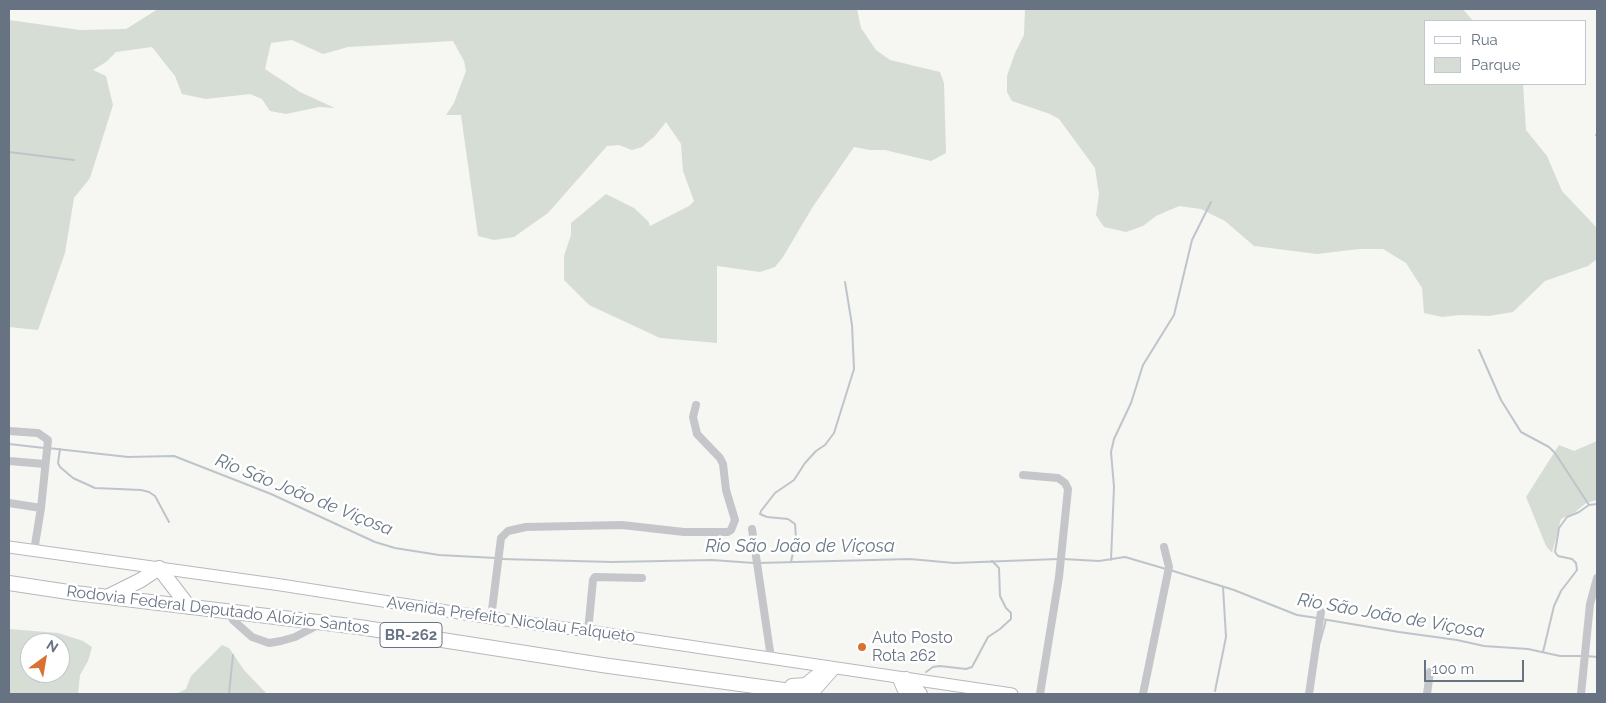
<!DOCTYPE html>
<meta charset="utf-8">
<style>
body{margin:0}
#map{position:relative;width:1606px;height:703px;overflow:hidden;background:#f6f6f3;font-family:Raleway,sans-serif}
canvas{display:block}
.frame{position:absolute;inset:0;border:10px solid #677282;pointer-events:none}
.legend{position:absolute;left:1424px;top:20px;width:162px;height:65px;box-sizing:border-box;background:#fff;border:1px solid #c2c7cd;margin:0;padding:6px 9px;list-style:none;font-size:15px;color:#677282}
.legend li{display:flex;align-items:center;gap:10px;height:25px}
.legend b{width:25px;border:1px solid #c2c7cd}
.north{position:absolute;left:20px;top:633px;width:50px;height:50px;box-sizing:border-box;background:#fff;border:1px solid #c2c7cd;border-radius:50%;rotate:32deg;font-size:14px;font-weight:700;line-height:20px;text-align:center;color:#677282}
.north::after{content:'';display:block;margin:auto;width:18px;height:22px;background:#d97130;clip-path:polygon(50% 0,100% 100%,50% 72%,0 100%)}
.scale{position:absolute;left:1424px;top:660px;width:100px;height:22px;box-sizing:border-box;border:2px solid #677282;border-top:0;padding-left:6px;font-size:15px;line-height:18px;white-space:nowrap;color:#677282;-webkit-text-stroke:4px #fff;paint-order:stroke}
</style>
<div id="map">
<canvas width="1606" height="703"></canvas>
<div class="frame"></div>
<ul class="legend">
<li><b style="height:6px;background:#fff"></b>Rua</li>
<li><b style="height:14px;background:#d6ddd4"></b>Parque</li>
</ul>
<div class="north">N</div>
<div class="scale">100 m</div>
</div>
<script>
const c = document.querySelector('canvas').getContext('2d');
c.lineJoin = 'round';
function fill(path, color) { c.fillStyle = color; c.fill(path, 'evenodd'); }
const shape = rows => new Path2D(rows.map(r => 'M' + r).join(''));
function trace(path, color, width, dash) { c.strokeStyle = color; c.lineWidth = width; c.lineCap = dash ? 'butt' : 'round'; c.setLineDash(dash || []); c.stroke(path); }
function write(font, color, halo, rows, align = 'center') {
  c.font = font + ' Raleway,sans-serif'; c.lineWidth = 5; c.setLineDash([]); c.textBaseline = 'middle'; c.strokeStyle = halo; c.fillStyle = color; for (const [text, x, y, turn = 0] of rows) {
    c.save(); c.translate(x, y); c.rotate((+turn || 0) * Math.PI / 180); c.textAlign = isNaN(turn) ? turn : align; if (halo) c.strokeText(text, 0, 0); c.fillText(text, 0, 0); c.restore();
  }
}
const green = shape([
 [158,9,857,9,861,28,876,50,890,60,940,72,944,83,946,153,931,161,885,150,870,150,854,147,812,208,783,257,775,267,760,272,717,266,717,343,660,338,589,305,564,280,564,256,571,235,571,223,606,194,634,208,648,221,650,226,689,206,694,201,683,171,681,144,666,122,655,136,642,147,632,150,619,145,607,146,548,213,514,237,494,240,478,236,461,115,446,115,454,103,466,71,464,61,453,41,348,47,323,54,292,40,271,43,265,69,300,92,335,108,319,107,286,114,270,111,262,99,250,94,206,99,182,94,175,76,152,47,116,52,106,62,93,70,106,76,113,105,90,178,74,198,65,253,38,330,9,327,9,20,80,30,126,29],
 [1025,9,1463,9,1473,21,1425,21,1425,84,1523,84,1526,130,1547,156,1562,191,1597,228,1597,259,1588,266,1545,281,1513,312,1489,316,1460,315,1442,317,1424,313,1422,288,1406,263,1383,249,1359,249,1317,254,1254,246,1225,221,1201,209,1179,206,1156,216,1143,226,1126,232,1104,227,1096,215,1099,194,1095,168,1059,119,1050,114,1012,101,1007,92,1007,76,1015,53,1024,35],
 [1597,441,1597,500,1586,503,1575,512,1561,519,1552,553,1546,546,1526,497,1559,445,1574,451],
 [9,629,58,633,83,641,92,647,88,661,80,675,78,694,9,694],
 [30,643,60,643,60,673,30,673],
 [222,645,229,648,244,670,267,694,168,694,178,693,186,689,191,676]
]);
const stream = shape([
 [1596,135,1597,134],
 [9,152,74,160],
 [1479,350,1501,400,1521,432,1549,447,1555,453,1589,505],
 [9,444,44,448],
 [48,448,128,457,174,456,271,494,375,542,395,548,439,555,496,558],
 [60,449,58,463,60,467,73,478,95,488,141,490,149,492,155,496,169,522],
 [501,559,612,562,712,560,754,563],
 [1063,559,1099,561,1125,557,1166,569],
 [1111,560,1114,487,1111,452,1114,439,1131,403,1143,365,1174,315,1192,240,1211,202],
 [791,562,796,538,795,524,788,519,767,517,760,514,761,511,775,493,794,480,805,463,816,451,825,445,834,433,854,369,852,325,845,282],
 [758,563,910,559,954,563,1058,559],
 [1170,570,1234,590,1297,615,1317,618],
 [1322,619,1399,632,1457,640,1484,646,1528,649,1560,656,1581,656],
 [1320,642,1326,620],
 [1543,652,1554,606,1561,591,1577,570,1576,563,1572,559,1558,556,1555,552,1559,528,1567,517,1579,512,1589,505,1597,504],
 [1586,656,1597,657],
 [926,672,933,667,940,666,966,669,972,667,988,637,1000,629,1011,619,1011,613,1006,608,1000,596,999,568,992,561],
 [1215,691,1226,637,1223,587],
 [229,694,233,655]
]);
const street = shape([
 [9,431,38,433,48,440,41,508,34,551],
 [9,461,45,464],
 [1023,475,1058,478,1065,483,1068,489,1059,577,1040,694],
 [9,503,41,508],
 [752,529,771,658],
 [228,612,233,620,252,637,269,643,281,641,295,637,320,624],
 [491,618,501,538,508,531,526,527,622,525,684,532,728,532,731,530,735,520,726,490,723,464,720,458,697,434,693,417,696,405],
 [588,631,593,580,595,577,642,578],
 [1143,694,1169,567,1164,547],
 [1309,694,1321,612],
 [1427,694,1430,672],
 [1581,694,1590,604,1597,578]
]);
const secondary = shape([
 [9,547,281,585,491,618,588,631,1012,694],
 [898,678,905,694],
 [812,694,834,669]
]);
const highway = shape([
 [9,583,75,593,359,627,602,665,813,694],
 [109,596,141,580,159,568,189,607],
 [906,679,920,694],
 [792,686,806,685,827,668]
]);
const markers = [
 [862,647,5,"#d97130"]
];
const shields = [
 [411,635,62]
];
const shieldNames = [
 ["BR-262",411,635]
];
const streetNames = [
 ["Rodovia Federal Deputado Aloízio Santos",218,610,7],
 ["Avenida Prefeito Nicolau Falqueto",511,620,8]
];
const poiNames = [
 ["Auto Posto",872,638],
 ["Rota 262",872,656]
];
const waterNames = [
 ["Rio São João de Viçosa",304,495,22],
 ["Rio São João de Viçosa",800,547],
 ["Rio São João de Viçosa",1391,616,10]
];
fill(green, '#d6ddd4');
trace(stream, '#bec5ca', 2);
trace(secondary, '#b6b9be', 13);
trace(highway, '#b6b8bc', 16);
trace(street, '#c4c6ca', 8);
trace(secondary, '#fff', 11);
trace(highway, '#fff', 14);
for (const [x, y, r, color] of markers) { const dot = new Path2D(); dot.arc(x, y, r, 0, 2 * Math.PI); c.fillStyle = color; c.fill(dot); trace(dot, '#fff', 2); }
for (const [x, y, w] of shields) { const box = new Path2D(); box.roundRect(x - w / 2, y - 12.5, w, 25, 4); c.fillStyle = '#fff'; c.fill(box); trace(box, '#677282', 1); }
write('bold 15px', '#677282', null, shieldNames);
write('16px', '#677282', '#fff', streetNames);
write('16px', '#677282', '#fff', poiNames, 'left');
write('italic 18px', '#687985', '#fff', waterNames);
</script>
